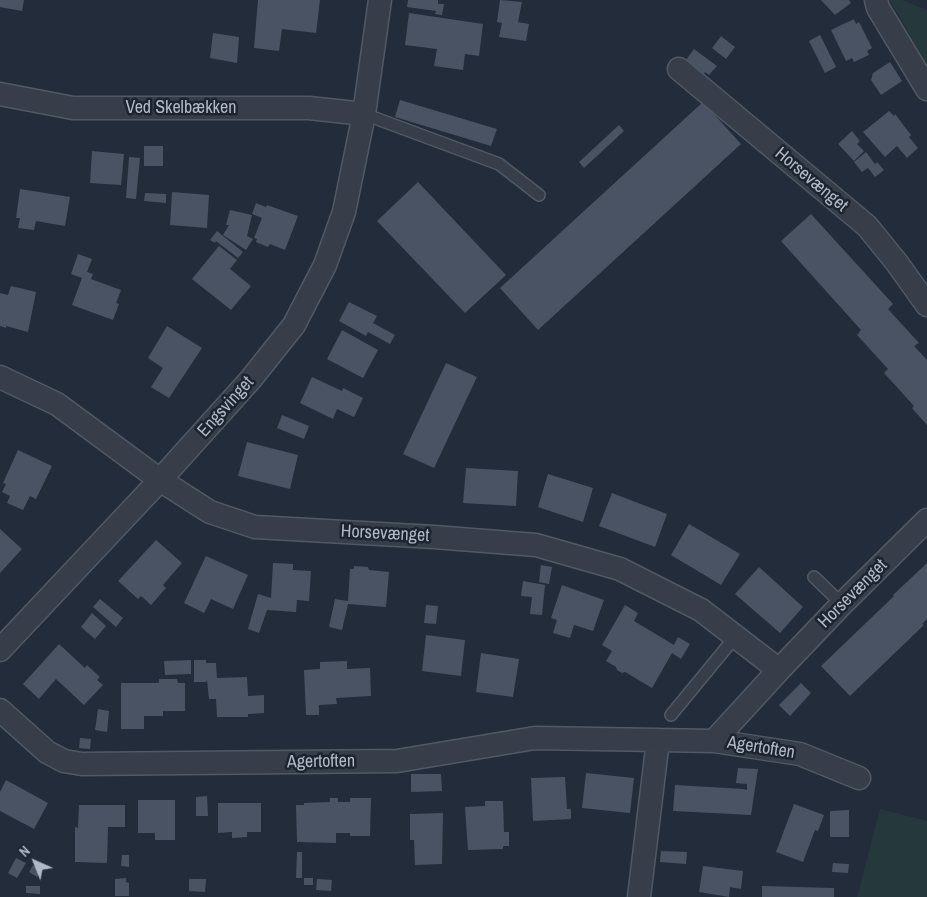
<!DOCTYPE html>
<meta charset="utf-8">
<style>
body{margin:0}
#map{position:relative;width:927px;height:897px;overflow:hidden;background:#232c3a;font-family:"Archivo Narrow",sans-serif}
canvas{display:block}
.north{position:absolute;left:10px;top:837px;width:50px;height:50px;-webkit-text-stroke:4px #1c242f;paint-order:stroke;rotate:316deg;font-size:14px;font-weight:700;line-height:20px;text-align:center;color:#b2b9c6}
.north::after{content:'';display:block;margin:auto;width:18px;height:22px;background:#b2b9c6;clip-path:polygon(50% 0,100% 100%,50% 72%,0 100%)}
</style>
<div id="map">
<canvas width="927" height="897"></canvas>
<div class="north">N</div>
</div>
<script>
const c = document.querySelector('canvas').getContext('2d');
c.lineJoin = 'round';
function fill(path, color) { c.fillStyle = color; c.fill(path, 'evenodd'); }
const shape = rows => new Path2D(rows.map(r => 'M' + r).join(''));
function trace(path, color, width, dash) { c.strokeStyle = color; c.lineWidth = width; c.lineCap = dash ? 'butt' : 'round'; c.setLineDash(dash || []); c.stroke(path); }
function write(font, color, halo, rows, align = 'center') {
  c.font = font + ' "Archivo Narrow",sans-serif'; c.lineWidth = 5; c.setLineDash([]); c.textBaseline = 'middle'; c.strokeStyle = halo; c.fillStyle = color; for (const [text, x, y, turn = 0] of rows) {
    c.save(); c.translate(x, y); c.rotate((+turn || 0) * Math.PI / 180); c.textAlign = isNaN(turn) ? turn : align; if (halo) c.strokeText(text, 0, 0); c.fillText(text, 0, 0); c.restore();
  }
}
const green = shape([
 [890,0,902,0,927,10,927,65],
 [880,809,927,821,927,897,857,897]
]);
const building = shape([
 [0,0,24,0,22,11,0,7],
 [258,0,320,0,316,33,282,29,279,51,254,48],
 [408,0,438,0,438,4,444,4,442,15,435,14,436,11,407,7],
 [500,0,522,2,518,22,529,24,526,41,499,37,502,23,497,22],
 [821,0,849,0,851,3,835,15],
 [409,13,483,24,479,56,465,54,463,70,434,66,437,49,405,45],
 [854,19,856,24,859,22,872,48,867,51,869,55,854,62,852,58,846,61,831,30],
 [213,33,239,37,237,63,210,58],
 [820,35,836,67,825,73,809,41],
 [721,36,735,47,726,59,712,48],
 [694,49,717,66,709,75,705,72,704,74,686,60],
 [890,62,902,81,881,95,871,80,873,73],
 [400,100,497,129,491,146,395,117],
 [703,102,741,144,538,330,500,288],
 [889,111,894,116,895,114,911,135,909,137,918,148,907,158,897,146,885,157,863,132],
 [619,125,624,131,584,168,579,162],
 [852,131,860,141,857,144,864,151,854,161,838,144],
 [144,146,163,146,163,166,144,166],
 [92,151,124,154,121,185,90,183],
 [866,152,875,164,877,162,884,170,875,177,868,168,862,172,854,162],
 [129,157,140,158,136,199,126,198],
 [418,182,506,275,465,313,377,221],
 [20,189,70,197,65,226,36,221,34,230,18,228,20,218,16,218],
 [172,192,209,195,207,228,170,225],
 [145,193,166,194,166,203,144,201],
 [256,203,266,207,267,205,298,216,285,250,270,244,268,247,256,242,257,239,254,238,262,218,252,214],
 [230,210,252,215,247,236,253,239,246,250,223,235,229,225,226,225],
 [811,214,893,304,888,309,919,343,914,346,927,360,927,425,912,408,914,406,884,373,888,369,857,335,861,330,781,241],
 [217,231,243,252,238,258,216,241,215,243,210,240],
 [219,246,237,260,230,269,251,286,231,310,192,279],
 [78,254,92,259,87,272,93,274,91,279,121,290,116,303,119,304,113,320,72,305,82,278,71,274],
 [11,286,36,292,28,332,6,326,6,328,0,326,0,293,8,295],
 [349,302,377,316,373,323,395,335,390,344,368,332,366,336,339,321],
 [167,326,202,348,169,398,151,387,163,368,148,358],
 [342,330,378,350,363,378,327,359],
 [446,363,477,377,434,468,403,454],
 [312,377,342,391,343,388,363,398,354,417,337,409,333,419,300,403],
 [282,415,309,426,304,439,277,428],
 [247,442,298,455,290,489,238,476],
 [18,450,52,466,36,499,30,496,23,510,7,503,10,496,2,492,6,484,3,483],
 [466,468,518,471,516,506,463,503],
 [548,474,593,488,583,522,538,507],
 [612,493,667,514,655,547,599,526],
 [689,524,740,554,721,585,671,555],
 [0,529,22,549,0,573],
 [156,540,182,563,163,585,166,588,151,605,141,596,138,599,118,581],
 [206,556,248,575,233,609,211,599,204,613,184,603],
 [273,563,293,564,293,570,311,571,309,601,297,600,296,612,267,610,259,633,248,629,258,594,271,598],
 [927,563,927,619,922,624,924,625,850,696,821,666,894,596,893,595],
 [541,565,552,567,549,584,539,582],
 [354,566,368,567,369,570,389,572,386,607,348,604,342,630,329,627,335,599,348,601,350,569,354,569],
 [759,567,803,607,780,633,735,594],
 [523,581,545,585,542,615,530,614,532,597,521,596],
 [562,585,604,600,593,631,574,625,570,638,553,633,557,620,551,618],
 [100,599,123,618,116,627,93,607],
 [426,605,438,606,436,624,424,623],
 [625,605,638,613,634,621,674,645,678,637,690,644,681,659,672,653,652,688,625,672,622,673,617,670,616,667,606,661,612,651,602,645],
 [92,613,106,626,95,639,81,627],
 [426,635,465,640,461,676,422,671],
 [59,644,85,668,87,665,100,677,97,680,103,685,84,705,56,679,39,699,23,684],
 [481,653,519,659,513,697,476,692],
 [191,660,191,674,165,675,164,661],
 [194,660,206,660,206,663,216,663,217,678,247,677,248,696,264,695,264,713,248,714,248,717,217,717,216,699,209,699,207,680,206,682,194,682],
 [347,661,347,669,370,668,371,696,336,698,337,704,319,705,319,715,306,715,304,670,320,669,320,662],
 [159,679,177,679,178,683,185,683,185,711,163,711,163,716,144,716,144,729,121,729,121,683,159,683],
 [801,683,811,693,790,716,779,705],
 [98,709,109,711,107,732,95,730],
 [80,738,91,739,90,749,79,748],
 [738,768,758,769,751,815,673,811,675,785,743,789,747,790,747,784,736,783],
 [586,773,634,778,630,813,582,808],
 [411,774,441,774,442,791,411,792],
 [565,777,567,809,571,809,571,819,533,821,531,778],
 [6,780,48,803,34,829,0,811,0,792],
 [207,796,208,816,196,816,196,797],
 [330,798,338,798,338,802,350,802,350,798,371,798,370,836,350,836,350,833,336,833,336,843,297,842,296,805,304,805,304,803,330,802],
 [138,800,175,800,175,840,155,840,155,833,138,833],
 [485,801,503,801,504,832,509,832,509,846,503,846,503,849,468,850,465,807,485,806],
 [218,803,261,803,261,832,247,832,247,837,232,838,232,832,218,833],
 [794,804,824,815,818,831,815,830,803,862,776,852],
 [79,805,125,805,125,827,108,827,107,863,75,862,75,827,78,828],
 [849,810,849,837,830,837,830,811],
 [443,813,442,864,415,865,414,840,410,840,410,814],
 [661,851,687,852,686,864,660,862],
 [297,852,302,852,302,878,296,878],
 [122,855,129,855,129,867,121,866],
 [16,858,26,863,17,878,8,873],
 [833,863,849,864,848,873,832,872],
 [33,865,41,870,37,877,29,872],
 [703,866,743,871,741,889,730,887,729,897,699,892],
 [126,878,126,882,129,883,129,896,115,896,115,879],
 [304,878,313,878,313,885,304,885],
 [189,879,206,879,205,892,189,891],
 [317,879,332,880,331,891,316,890],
 [26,886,40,886,40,894,26,893],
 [762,886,834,888,834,897,762,897]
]);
const lane = shape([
 [364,114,499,164,539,195],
 [814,577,842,604],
 [671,715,736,636]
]);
const street = shape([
 [876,0,878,8,927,89],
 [679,69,867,226,897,263,927,305],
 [0,94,73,108,309,108,364,114],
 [0,377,57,404,160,480,210,512,255,527,434,537,536,545,620,569,701,610,779,670,842,604,927,520],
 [0,650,160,480,251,379,294,325,325,265,344,212,364,114,380,0],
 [0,710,47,752,64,761,82,764,397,761,535,738,658,740,714,741,800,754,859,778],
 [714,741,779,670],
 [639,897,658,740]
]);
const streetNames = [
 ["Ved Skelbækken",181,108],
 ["Horsevænget",811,180,40],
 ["Engsvinget",226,407,-48],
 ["Horsevænget",385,534,3],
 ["Horsevænget",853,594,-45],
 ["Agertoften",761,748,9],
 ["Agertoften",321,762,-1]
];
fill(green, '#25383b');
fill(building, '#495363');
trace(lane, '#525965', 14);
trace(street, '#525965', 25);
trace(lane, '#373e4a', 11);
trace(street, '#373e4a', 22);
write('18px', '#b2b9c6', '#1c242f', streetNames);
</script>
